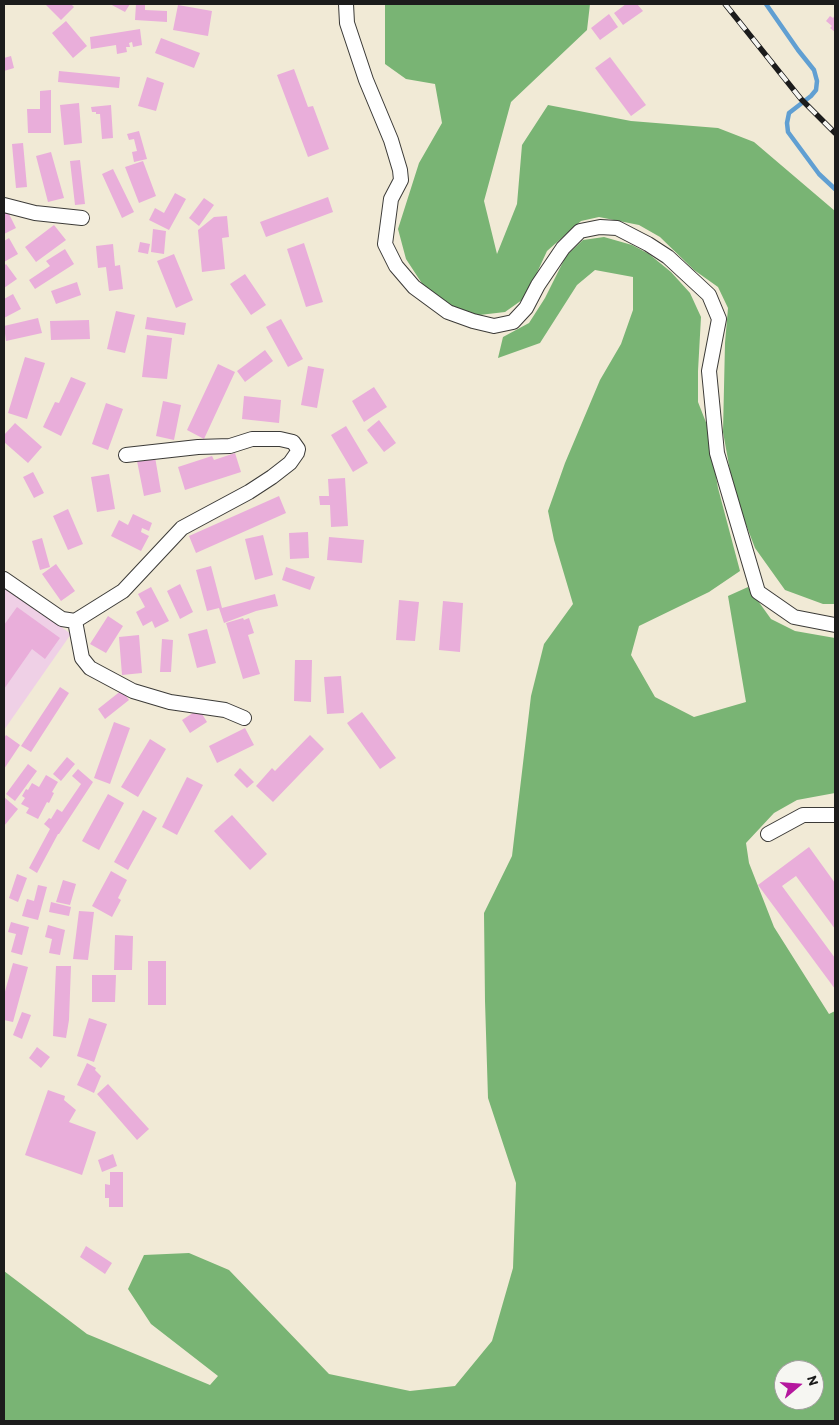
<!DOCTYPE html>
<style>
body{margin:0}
#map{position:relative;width:839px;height:1425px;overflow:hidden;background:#f1ead6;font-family:Itim,sans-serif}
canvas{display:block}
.frame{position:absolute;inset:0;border:5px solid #1c1c1c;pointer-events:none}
.north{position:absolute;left:774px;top:1360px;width:50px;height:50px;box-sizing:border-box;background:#f6f6f2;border:1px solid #9f9f9c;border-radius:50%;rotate:72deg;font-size:14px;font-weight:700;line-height:20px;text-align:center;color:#1c1c1c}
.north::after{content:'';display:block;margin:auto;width:18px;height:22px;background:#b5179e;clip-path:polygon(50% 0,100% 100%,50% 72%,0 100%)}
</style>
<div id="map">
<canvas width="839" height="1425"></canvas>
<div class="frame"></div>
<div class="north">N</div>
</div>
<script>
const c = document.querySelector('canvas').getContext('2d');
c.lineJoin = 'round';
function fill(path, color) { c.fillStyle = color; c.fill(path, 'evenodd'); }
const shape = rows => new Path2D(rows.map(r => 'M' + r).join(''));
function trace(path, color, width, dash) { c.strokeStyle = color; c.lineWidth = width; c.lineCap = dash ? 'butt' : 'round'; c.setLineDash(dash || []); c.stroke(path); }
const built = shape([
 [4,586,71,634,4,730]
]);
const forest = shape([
 [385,4,590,4,587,30,511,102,484,201,497,254,517,204,522,145,548,105,631,121,718,128,754,142,835,211,835,604,823,604,785,590,755,548,734,493,723,432,725,343,728,308,718,287,694,270,660,237,639,225,599,217,581,221,547,251,535,277,522,300,505,312,471,316,441,300,423,285,406,259,398,229,419,163,442,123,435,84,406,79,385,64],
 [604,237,632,245,649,254,671,272,690,293,701,317,698,371,698,402,707,425,718,488,740,571,709,592,639,626,631,655,655,697,694,717,746,702,728,596,748,587,771,619,795,631,835,638,835,793,797,800,774,813,746,843,749,863,774,927,829,1014,835,1011,835,1421,4,1421,4,1271,87,1334,210,1385,218,1376,151,1324,128,1289,144,1255,189,1253,229,1270,329,1374,410,1391,455,1386,492,1341,513,1268,516,1183,488,1098,485,1001,484,913,512,856,531,696,544,644,573,604,554,540,548,511,565,463,600,380,621,344,633,310,633,277,595,270,577,285,540,343,498,358,503,337,529,323,545,298,566,256,583,240],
 [784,1370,814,1370,814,1400,784,1400]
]);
const stream = shape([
 [766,4,798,50,814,70,817,81,816,90,811,96,789,113,787,123,788,132,819,174,835,189]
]);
const building = shape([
 [45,4,71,4,74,7,61,20],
 [110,4,130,4,125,12],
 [136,4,145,4,145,10,167,11,167,22,135,20],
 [626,4,637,4,643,11,623,25,614,13],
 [178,5,212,11,208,36,173,30],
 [609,14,618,27,600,40,591,28],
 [835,15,835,32,830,28,832,26,826,21,830,16,833,18],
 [66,21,87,46,73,58,52,33],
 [140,29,142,45,133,47,132,42,129,43,130,47,126,47,127,52,117,54,116,45,91,49,90,37],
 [161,38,200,53,194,68,155,53],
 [11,56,14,68,4,71,4,58],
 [610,57,646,105,631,116,595,68],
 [294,69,308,107,313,106,329,149,308,157,277,75],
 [59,71,120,77,119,88,58,82],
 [147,77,164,83,156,111,138,106],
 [51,90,51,133,28,133,27,109,40,109,40,91],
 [79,103,82,143,64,145,60,105],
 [111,105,113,138,102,139,100,114,96,114,96,112,92,112,91,107],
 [139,131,147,159,134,162,132,152,137,151,134,139,129,140,127,134],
 [23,143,27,187,16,188,12,144],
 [51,152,64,198,48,202,36,156],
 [80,160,85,204,75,205,70,161],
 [143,161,156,196,139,203,125,167],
 [113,169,134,212,122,218,102,174],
 [175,193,186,199,169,230,149,220,155,208,164,213],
 [328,197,333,212,266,237,260,222],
 [204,198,214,205,199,226,189,218],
 [7,210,16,228,4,234,4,212],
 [227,216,229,237,222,238,225,269,202,272,198,230,214,217],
 [54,225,66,240,36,262,25,247],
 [153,229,166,231,164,254,151,252],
 [9,238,18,254,4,262,4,241],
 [140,242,150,244,148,254,138,252],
 [304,243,323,302,306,307,287,249],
 [113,244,115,266,120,265,123,289,109,291,106,267,98,268,96,246],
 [65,249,74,264,35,289,29,280,50,266,46,261],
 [174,254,193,300,176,308,157,261],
 [6,264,17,279,4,288,4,266],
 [245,274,266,305,251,315,230,284],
 [77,282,81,295,56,304,51,291],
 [13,294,21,309,4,318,4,299],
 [116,311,135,315,125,353,107,349],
 [147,317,186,323,184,335,145,329],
 [38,318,42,333,6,341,4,326],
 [281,319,303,359,288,367,266,327],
 [89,320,90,339,51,340,50,321],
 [147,335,172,338,167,379,142,377],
 [265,350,273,361,245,382,237,371],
 [25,357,45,363,27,419,8,413],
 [218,364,235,372,204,439,187,430],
 [308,366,324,369,317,408,301,405],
 [71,377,86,383,61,436,43,427,55,402,59,403],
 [374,387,387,407,364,422,352,401],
 [244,396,281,400,279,423,242,419],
 [163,401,181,405,174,440,156,436],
 [106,403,123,409,108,450,92,444],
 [379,420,396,443,384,452,367,430],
 [15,423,42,447,28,463,4,442,4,435],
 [346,426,368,463,353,472,331,435],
 [235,453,241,472,185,490,178,467,212,456,214,460],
 [155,457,161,492,144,496,137,461],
 [33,472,44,493,34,498,23,477],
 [109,474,115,509,97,512,91,477],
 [345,478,348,526,331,527,330,505,320,505,319,496,329,496,328,479],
 [279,496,286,513,196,553,189,536],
 [68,509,83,544,68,550,53,516],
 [133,514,152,523,149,531,142,528,141,532,149,536,141,551,111,536,119,520,128,525],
 [308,532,309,558,290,559,289,533],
 [263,535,273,575,255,580,245,539],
 [329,537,364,540,362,563,327,560],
 [42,538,50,567,40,570,32,541],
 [56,564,75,591,61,601,42,574],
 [211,566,222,608,275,594,278,606,256,611,224,623,219,608,207,611,196,570],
 [286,567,315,577,310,590,282,580],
 [180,584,193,612,180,619,167,591],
 [151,587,169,621,155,628,152,621,143,626,136,612,145,607,138,594],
 [399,600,419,602,415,641,396,640],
 [443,601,463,603,460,652,439,650],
 [17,607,60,638,45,659,32,649,4,689,4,625],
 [108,616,123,626,106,653,90,644],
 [243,618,244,620,249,618,254,633,248,635,260,674,243,679,226,623],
 [207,629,216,663,197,668,188,634],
 [139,635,142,673,122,675,119,637],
 [162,639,173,640,171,672,160,672],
 [295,660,312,660,311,702,294,701],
 [341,676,344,713,327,714,324,677],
 [60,687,69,693,31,752,21,746],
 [122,690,129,700,105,719,98,709],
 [199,709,207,722,190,733,182,720],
 [362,712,396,758,380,769,347,723],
 [114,722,130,728,110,784,94,778],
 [245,728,254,745,217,763,209,746],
 [6,735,20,745,4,769,4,738],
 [310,735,324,749,273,802,256,786,272,768,275,771],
 [150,739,166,749,138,797,121,787],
 [67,757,75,764,61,781,53,774],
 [28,764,37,771,15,801,6,794],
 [240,768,254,782,247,788,234,775],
 [78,769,93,782,59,834,58,834,37,873,29,868,50,829,44,824,49,818,51,819,57,809,62,812,81,784,72,776],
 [46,775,58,782,52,792,54,793,49,803,47,802,38,819,26,813,29,808,21,804,25,798,22,796,26,789,28,790,32,783,39,787],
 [187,777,203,785,177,835,162,827],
 [108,794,124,803,99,850,82,841],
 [4,797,18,809,4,826,4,811,5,809,4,808],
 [143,810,157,818,128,870,114,862],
 [232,815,267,854,250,870,214,831],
 [809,847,835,883,835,929,796,876,782,886,835,958,835,989,758,885],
 [111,871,127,880,118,898,121,900,112,917,92,906],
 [17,874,27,878,18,902,9,898],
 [63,880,76,884,70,905,56,902],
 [38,885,47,887,38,920,22,916,27,899,34,901],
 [51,902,71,907,69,916,49,912],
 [79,911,94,912,88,960,73,959],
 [11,922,29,927,22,955,11,952,16,934,8,932],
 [48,925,65,930,60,955,49,953,52,939,45,937],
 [115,935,133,936,132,970,114,970],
 [148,961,166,961,166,1005,148,1005],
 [13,963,28,967,13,1022,4,1020,4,995],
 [56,966,71,966,69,1020,66,1038,53,1036],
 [92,975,116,975,115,1002,92,1002],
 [22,1012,31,1015,22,1039,13,1035],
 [89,1018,107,1024,94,1062,77,1056],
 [37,1047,50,1057,41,1068,29,1058],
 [87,1063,96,1068,95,1070,101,1076,94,1093,77,1085],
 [108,1084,149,1129,137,1140,97,1094],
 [48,1090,65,1096,64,1100,76,1110,69,1122,96,1132,82,1175,25,1155],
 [113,1154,117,1166,102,1172,98,1160],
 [110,1172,123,1172,123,1207,109,1207,109,1198,105,1198,105,1184,110,1185],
 [86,1246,112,1263,105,1274,80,1257]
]);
const minor = shape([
 [346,4,347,23,366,80,391,140,400,170,401,180,391,199,385,244,396,266,414,287,448,312,473,321,494,326,513,322,526,308,538,285,563,248,580,231,600,227,617,228,648,244,668,257,709,295,719,319,709,371,717,453,758,592,794,617,835,625],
 [4,205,35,213,82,218],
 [126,455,198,447,230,446,252,439,280,439,293,442,298,449,297,453,290,463,272,477,249,492,182,528,123,591,75,621,82,658,90,668,133,691,170,702,225,710,244,718],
 [4,579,62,619,75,621],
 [768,834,803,815,835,815]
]);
const rail = shape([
 [725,4,801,99,835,133]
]);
fill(built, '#efd0e6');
fill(forest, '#79b474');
trace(stream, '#609fd2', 4.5);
fill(building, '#e9aeda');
trace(minor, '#3c3b38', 16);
trace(minor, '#fff', 14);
trace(rail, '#1c1c1c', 5.5);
trace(rail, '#f6f6f2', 4, [11]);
</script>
